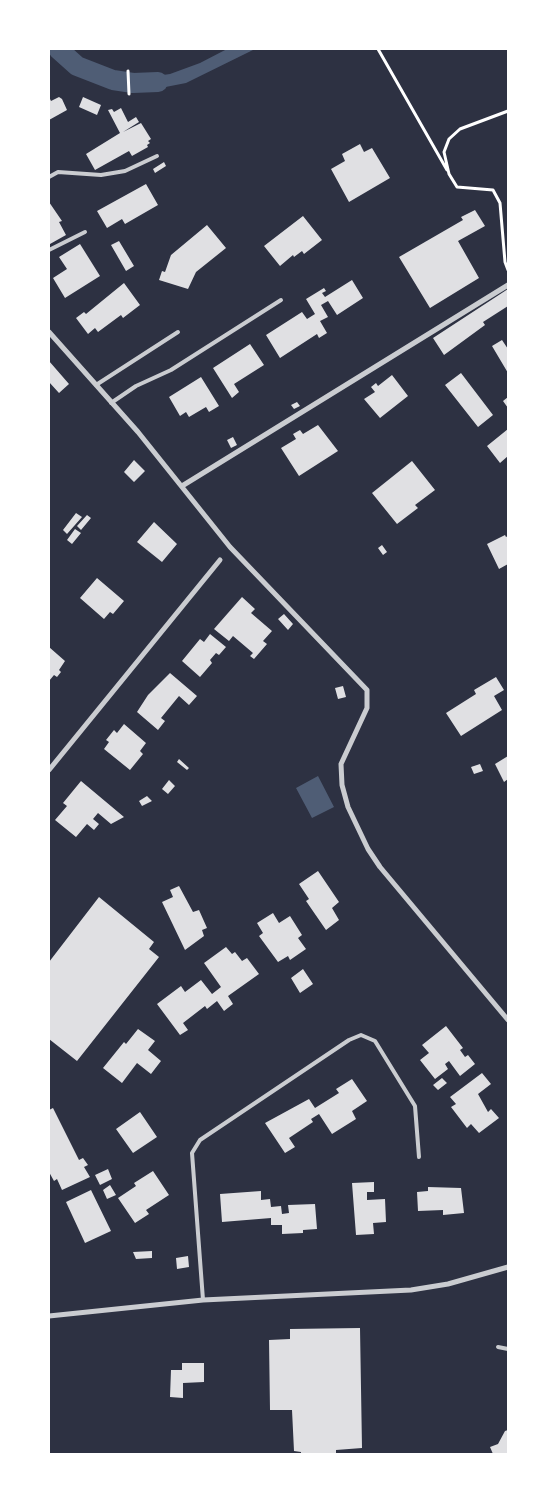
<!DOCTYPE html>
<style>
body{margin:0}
#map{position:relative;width:557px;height:1503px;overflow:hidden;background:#2d3142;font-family:"Public Sans",sans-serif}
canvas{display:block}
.frame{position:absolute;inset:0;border:50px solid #fff;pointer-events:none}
</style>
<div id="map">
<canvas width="557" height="1503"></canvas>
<div class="frame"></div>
</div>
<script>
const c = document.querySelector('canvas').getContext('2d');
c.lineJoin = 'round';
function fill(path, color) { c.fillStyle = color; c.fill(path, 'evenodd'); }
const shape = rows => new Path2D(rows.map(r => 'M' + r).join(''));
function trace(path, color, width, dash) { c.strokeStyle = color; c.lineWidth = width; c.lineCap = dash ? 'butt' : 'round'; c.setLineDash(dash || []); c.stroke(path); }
const water = shape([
 [227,49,255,49,186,83,145,91,132,89,133,76,149,77,170,74,200,63],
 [318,776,334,807,312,818,296,788]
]);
const canal = shape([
 [58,49,77,66,113,80,133,83,158,82]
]);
const building = shape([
 [49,97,51,101,59,97,62,99,67,110,49,120],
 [83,97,101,105,97,115,79,107],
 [121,108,128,122,136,117,139,122,123,132,141,123,151,139,148,141,150,143,147,145,148,147,132,156,129,151,95,170,86,154,120,133,108,110,112,109,114,112],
 [360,144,364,152,372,148,390,178,349,202,331,169,345,161,342,154],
 [164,162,166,166,155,173,153,169],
 [146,184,158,205,125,224,122,219,107,228,97,211],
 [49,202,62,221,59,222,66,235,50,244],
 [475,210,485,226,458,241,479,278,430,308,399,257,463,220,461,217],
 [303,216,322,240,304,254,302,251,294,257,293,255,280,266,264,246],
 [207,225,226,248,196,272,188,289,159,280,162,271,165,272,171,255],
 [119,241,134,266,126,271,111,245],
 [80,244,100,276,65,298,53,278,67,269,59,257],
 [352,280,363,298,337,315,328,301,321,305,328,317,320,321,327,333,319,338,317,334,280,358,266,335,302,312,307,319,315,314,306,299,324,288,326,291,322,293,325,297],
 [124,283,140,305,123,318,121,315,98,332,95,328,88,334,76,318,84,312,86,314],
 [508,289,508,306,483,322,485,325,444,355,433,338],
 [502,340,508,349,508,373,492,346],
 [250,344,264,365,234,384,239,392,232,398,213,368],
 [49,361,69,384,59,393,49,382],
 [461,373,493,415,478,427,445,385],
 [392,375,408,396,380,418,364,399,375,392,371,387,376,383,378,386],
 [201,377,219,406,209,412,206,407,189,417,186,412,180,416,169,397],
 [508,397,508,408,503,401],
 [297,402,300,406,294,409,291,405],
 [318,425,338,451,299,476,281,448,296,439,293,434,300,430,303,434],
 [508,429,508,456,500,463,487,446],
 [233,437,237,445,231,448,227,440],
 [134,460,145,471,134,482,124,472],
 [412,461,435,490,415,505,418,508,397,524,372,493],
 [76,513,82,517,67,534,63,530],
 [87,515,91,518,81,530,77,526],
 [154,522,177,544,162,562,137,542],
 [75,529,81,533,72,544,67,540],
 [505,535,506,537,508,536,508,564,499,569,487,544],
 [382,545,387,552,383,555,378,548],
 [97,578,124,601,113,614,110,612,104,619,80,598],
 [242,597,255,609,251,613,272,631,263,641,267,644,254,659,250,656,253,653,233,636,229,641,214,629],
 [284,614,293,624,288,630,278,619],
 [210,634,226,647,219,655,216,653,210,660,212,663,200,677,182,661,200,639,204,642],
 [49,647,65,661,59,670,61,672,57,677,54,675,49,681],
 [170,673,197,696,189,705,179,696,161,718,165,721,158,730,137,712,148,695],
 [496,677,504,690,494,696,502,710,461,736,446,713,476,694,474,690],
 [343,686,346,697,338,699,335,688],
 [124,724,146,743,140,751,143,754,130,770,104,749,109,742,106,740,114,730,117,733],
 [508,756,508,779,504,782,495,764],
 [179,759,189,768,187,770,177,762],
 [480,764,483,771,474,774,471,767],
 [169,780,175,786,168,794,162,789],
 [81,781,124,817,111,824,98,813,93,819,99,824,94,830,87,824,76,837,55,820,67,806,63,803],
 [147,796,152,801,142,806,139,801],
 [318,871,339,902,332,908,339,920,326,930,306,901,309,899,299,884],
 [179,886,193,912,199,910,207,928,202,930,204,936,185,950,162,902,173,897,170,890],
 [99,897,154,942,149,949,159,957,77,1061,49,1039,49,962],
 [273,913,279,923,290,916,302,935,298,938,306,949,290,960,288,956,278,962,259,936,263,933,257,923],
 [226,947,232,954,235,952,242,961,247,958,259,974,228,996,233,1004,224,1011,217,1001,207,1009,205,1006,183,1023,188,1030,180,1035,157,1004,181,986,185,992,201,980,212,994,221,987,204,963],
 [303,969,313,984,300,993,291,978],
 [446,1026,463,1048,460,1050,465,1057,468,1055,475,1064,460,1076,449,1061,445,1064,448,1069,435,1079,420,1060,429,1053,422,1045],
 [138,1029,155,1041,148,1050,161,1061,151,1074,137,1063,122,1083,103,1068,124,1042,126,1044],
 [482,1073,491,1084,478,1094,488,1112,491,1109,499,1118,479,1133,471,1124,467,1128,451,1107,456,1104,450,1097],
 [442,1078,447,1083,438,1090,433,1085],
 [352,1079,367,1101,352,1111,356,1119,332,1134,319,1114,311,1119,313,1122,289,1138,295,1147,285,1153,265,1123,309,1099,315,1108,339,1093,336,1089],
 [53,1108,79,1160,83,1158,88,1165,84,1167,90,1177,62,1190,57,1179,54,1181,49,1172,49,1110],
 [140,1112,157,1137,133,1153,116,1129],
 [108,1169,112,1179,100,1185,95,1175],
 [153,1171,169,1195,146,1210,149,1214,135,1223,118,1198,136,1186,134,1183],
 [374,1182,374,1192,367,1192,367,1200,385,1199,386,1222,373,1223,374,1234,356,1235,352,1183],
 [110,1185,116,1195,107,1199,103,1190],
 [428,1187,461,1188,464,1213,443,1215,443,1210,418,1211,417,1192,428,1191],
 [91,1190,111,1231,85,1243,66,1202],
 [261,1191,261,1200,270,1199,271,1207,281,1206,282,1214,289,1213,288,1205,315,1204,317,1229,303,1230,303,1233,282,1234,282,1225,271,1225,271,1218,222,1222,220,1194],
 [152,1251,152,1258,136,1259,133,1252],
 [188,1256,189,1267,177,1269,176,1258],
 [360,1328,362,1448,336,1450,336,1454,301,1454,301,1452,294,1451,292,1410,270,1410,269,1340,290,1339,290,1329],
 [182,1363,204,1363,204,1382,183,1383,183,1398,170,1397,171,1370,182,1370],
 [508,1430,508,1454,493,1454,490,1447,498,1444,505,1431]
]);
const path = shape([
 [378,49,447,170],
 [128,71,129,94],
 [508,111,460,129,449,139,444,152,449,174,457,187,493,190,500,203,505,262,508,270]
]);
const service = shape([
 [49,177,58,172,101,175,125,171,157,156],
 [49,250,85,232],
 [96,385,178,332],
 [111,403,136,386,171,370,281,300],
 [203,1300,192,1153,200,1140,349,1040,361,1035,375,1041,415,1106,419,1157],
 [498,1347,508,1349]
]);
const minor = shape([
 [49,332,138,432,230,547,367,690,367,708,341,764,342,785,348,807,368,849,380,867,508,1020],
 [182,486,508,285],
 [49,770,220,560],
 [49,1316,203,1300,411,1290,448,1284,508,1267]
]);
fill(water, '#4f5d75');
trace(canal, '#4f5d75', 20);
fill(building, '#e0e0e3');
trace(path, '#fff', 3);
trace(service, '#caccd0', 4);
trace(minor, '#caccd0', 5);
</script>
